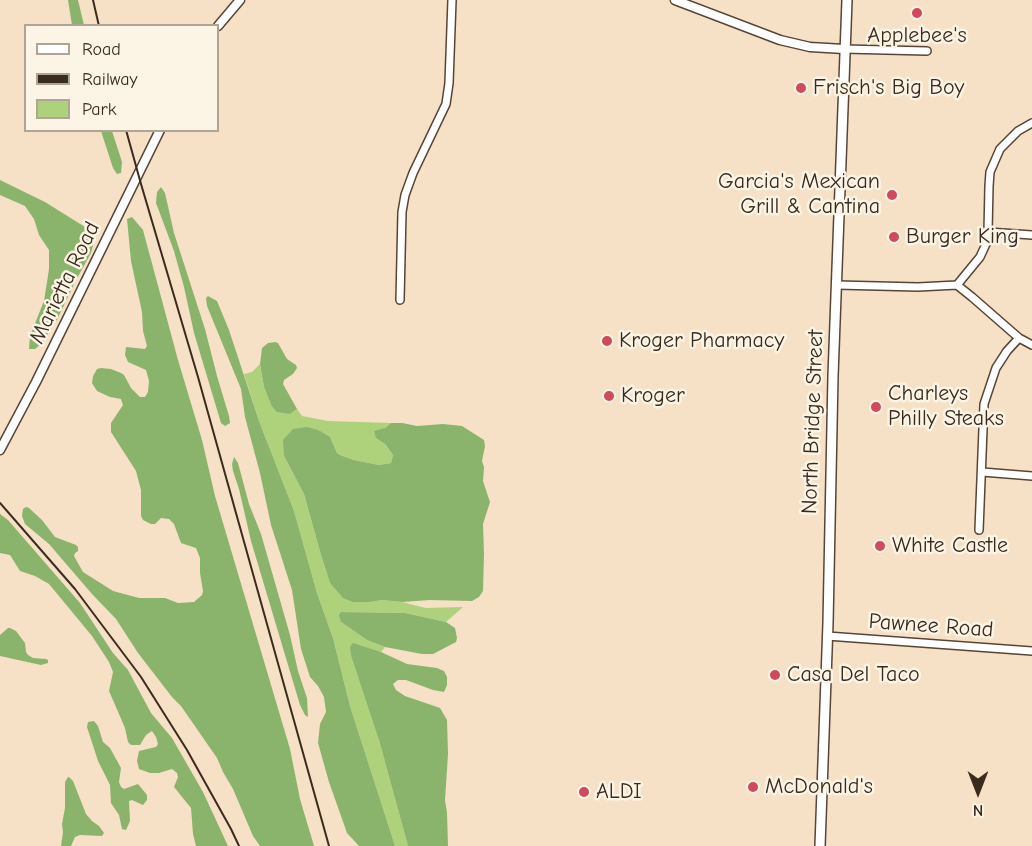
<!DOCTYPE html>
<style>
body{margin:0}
#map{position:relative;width:1032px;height:846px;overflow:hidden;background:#f6e0c6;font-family:"Comic Neue",sans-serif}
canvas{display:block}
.legend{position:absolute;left:24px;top:24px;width:195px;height:108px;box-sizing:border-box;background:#fcf5e5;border:2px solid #afa495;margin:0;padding:8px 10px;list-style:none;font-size:18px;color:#3b2a1e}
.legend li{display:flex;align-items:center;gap:12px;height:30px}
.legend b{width:30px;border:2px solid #afa495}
.north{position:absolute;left:948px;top:762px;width:60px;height:60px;-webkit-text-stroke:4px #fcf5e5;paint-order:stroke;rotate:180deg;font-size:16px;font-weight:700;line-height:24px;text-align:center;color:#3b2a1e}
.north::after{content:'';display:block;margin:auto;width:21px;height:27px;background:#3b2a1e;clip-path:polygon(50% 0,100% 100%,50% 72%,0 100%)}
</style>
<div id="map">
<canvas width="1032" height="846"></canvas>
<ul class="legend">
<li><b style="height:8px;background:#fff"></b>Road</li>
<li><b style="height:8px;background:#3b2a1e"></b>Railway</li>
<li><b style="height:16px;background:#aed27c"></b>Park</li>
</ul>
<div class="north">N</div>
</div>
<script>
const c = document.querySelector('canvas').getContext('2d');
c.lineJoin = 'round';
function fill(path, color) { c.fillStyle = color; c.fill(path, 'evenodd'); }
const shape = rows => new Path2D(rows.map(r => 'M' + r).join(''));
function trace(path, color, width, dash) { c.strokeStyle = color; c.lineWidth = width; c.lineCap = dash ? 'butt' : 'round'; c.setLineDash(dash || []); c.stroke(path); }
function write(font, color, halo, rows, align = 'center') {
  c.font = font + ' "Comic Neue",sans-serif'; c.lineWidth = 5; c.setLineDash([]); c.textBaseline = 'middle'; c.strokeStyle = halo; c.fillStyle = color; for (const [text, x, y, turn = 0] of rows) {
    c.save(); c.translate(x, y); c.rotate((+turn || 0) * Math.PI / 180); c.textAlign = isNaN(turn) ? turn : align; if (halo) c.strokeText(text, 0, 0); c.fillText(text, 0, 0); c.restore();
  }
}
const green = shape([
 [260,364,264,387,271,405,290,414,297,409,302,416,328,421,391,423,385,428,376,438,385,444,393,455,391,463,379,465,354,460,340,455,337,453,330,437,284,456,304,494,321,555,330,583,370,602,382,600,402,602,426,608,463,607,446,622,405,613,341,612,341,622,367,640,385,647,381,652,353,644,408,846,395,846,350,706,333,638,317,593,294,511,259,421,244,374,252,372]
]);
const forest = shape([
 [68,0,78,0,84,25,72,25],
 [101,131,112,131,122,162,121,173,117,174,113,168],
 [0,180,45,202,93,232,94,242,91,253,75,282,57,320,41,344,35,349,29,349,30,336,44,301,49,269,49,250,39,235,34,219,25,206,0,195],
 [161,187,165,193,174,233,205,329,217,376,229,416,230,423,225,426,221,423,194,333,184,287,174,251,156,203,157,192],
 [132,217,143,230,178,360,202,440,215,496,290,749,300,799,314,846,260,846,253,836,233,789,223,772,217,758,181,706,172,697,138,653,116,619,92,594,49,544,25,524,22,516,23,509,26,507,29,508,42,520,55,537,76,545,78,547,78,551,75,553,74,556,83,572,113,591,139,598,165,598,178,603,194,602,202,595,203,591,200,573,200,558,196,548,181,543,174,524,169,519,161,518,155,524,151,524,143,520,141,516,141,490,136,471,111,432,111,423,123,405,121,399,110,397,97,391,92,383,93,376,97,369,101,368,111,369,121,373,124,375,131,388,140,397,145,397,148,392,149,381,146,370,128,362,125,355,126,347,145,349,147,346,143,331,142,312,131,261,127,219],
 [208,296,217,301,229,330,259,421,294,511,317,593,333,638,350,706,395,846,359,846,347,833,329,782,318,743,320,724,326,712,324,697,318,686,310,677,301,649,292,590,271,525,260,473,245,417,241,389,207,306,206,298],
 [275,342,278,343,287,359,296,365,297,368,293,374,284,380,283,384,297,409,290,414,277,412,271,405,264,387,260,364,262,348,268,343],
 [391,423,402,423,417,426,443,424,462,426,484,440,485,446,482,461,484,467,483,481,490,502,483,524,484,554,483,591,479,597,472,601,430,600,402,602,382,600,370,602,353,602,343,598,330,583,321,555,304,494,284,456,283,440,293,429,307,427,318,430,330,437,337,453,340,455,354,460,379,465,391,463,393,455,385,444,376,438,374,431,385,428],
 [234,457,238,463,249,504,261,534,290,635,298,671,307,698,308,717,305,715,300,705,251,541,239,489,233,471,232,464],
 [0,514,8,520,80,603,113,653,128,670,151,713,172,738,203,792,228,846,196,846,193,834,191,808,174,787,178,777,177,773,172,769,159,773,150,773,139,769,137,761,139,751,156,747,158,744,156,737,152,731,146,735,140,745,131,745,128,742,125,728,109,691,113,672,109,662,92,636,49,584,35,576,20,571,10,555,0,553],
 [341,612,405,613,446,622,455,628,457,638,456,642,433,654,422,654,385,647,367,640,341,622,339,615],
 [8,628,10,628,16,631,25,643,26,652,28,655,33,658,46,659,48,660,48,663,41,665,0,656,0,635],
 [353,643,381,652,407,664,437,668,444,671,447,677,447,685,444,692,433,690,406,680,398,680,393,684,396,690,405,696,440,708,447,720,448,754,445,800,447,813,448,846,408,846,379,740,351,655,350,647],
 [94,721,98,726,103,742,110,748,121,768,119,782,121,787,124,789,138,784,147,795,147,800,143,805,132,800,129,801,130,821,126,830,122,829,119,815,111,803,110,785,98,761,87,727,88,722],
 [68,777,69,777,73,781,86,814,92,821,99,826,104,833,102,836,80,835,75,837,71,846,61,846,63,832,62,824,65,808,65,782]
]);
const minor = shape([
 [844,49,927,51],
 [988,232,1032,235],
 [837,285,918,287,957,285,980,257,986,244,988,232,989,186,990,172,1000,149,1018,131,1032,123],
 [957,285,972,297,1019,338,1032,345],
 [400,300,402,212,405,195,413,173,446,104,449,83,452,0],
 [982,472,1032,476],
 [979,530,984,404,996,368,1007,351,1019,338],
 [827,636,1032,651]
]);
const tertiary = shape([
 [675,0,780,40,810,47,844,49],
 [218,26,240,0],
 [0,450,36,382,160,130]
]);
const secondary = shape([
 [820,846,828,623,833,376,847,0]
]);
const rail = shape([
 [93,0,99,26],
 [126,130,141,184,198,377,329,846],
 [0,503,75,589,141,677,187,750,231,829,239,846]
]);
const markers = [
 [917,13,6,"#d1495b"],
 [801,88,6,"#d1495b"],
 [892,195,6,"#d1495b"],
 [894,237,6,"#d1495b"],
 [607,341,6,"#d1495b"],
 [609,396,6,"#d1495b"],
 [876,407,6,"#d1495b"],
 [880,546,6,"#d1495b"],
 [775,675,6,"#d1495b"],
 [753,787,6,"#d1495b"],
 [584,792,6,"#d1495b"]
];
const poiNames = [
 ["Applebee's",917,36,"center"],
 ["Frisch's Big Boy",813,88],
 ["Garcia's Mexican",880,182,"right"],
 ["Grill & Cantina",880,207,"right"],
 ["Burger King",906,237],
 ["Kroger Pharmacy",619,341],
 ["Charleys",888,394],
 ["Philly Steaks",888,419],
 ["Kroger",621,396],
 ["White Castle",892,546],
 ["Casa Del Taco",787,675],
 ["McDonald's",765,787],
 ["ALDI",596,792]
];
const streetNames = [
 ["Marietta Road",65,283,-64],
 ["North Bridge Street",813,422,-88],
 ["Pawnee Road",931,626,4]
];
fill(green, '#aed27c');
fill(forest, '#8ab46c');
trace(minor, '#574537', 10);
trace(tertiary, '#574537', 11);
trace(secondary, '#574537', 12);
trace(minor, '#fff', 7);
trace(tertiary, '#fff', 8);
trace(secondary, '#fff', 9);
trace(rail, '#3b2a1e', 2);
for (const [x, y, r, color] of markers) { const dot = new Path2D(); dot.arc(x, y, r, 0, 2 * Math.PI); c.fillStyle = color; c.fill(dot); trace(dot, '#fcf5e5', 2); }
write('22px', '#3b2a1e', '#fcf5e5', poiNames, 'left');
write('22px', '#3b2a1e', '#fcf5e5', streetNames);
</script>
